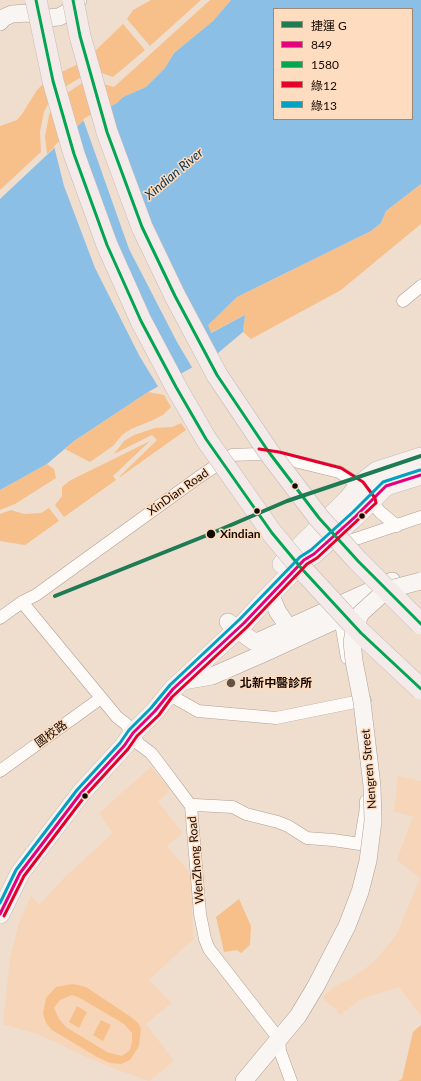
<!DOCTYPE html>
<meta charset="utf-8">
<style>
body{margin:0}
#map{position:relative;width:421px;height:1081px;overflow:hidden;background:#efddce;font-family:Lato,"Noto Sans TC",sans-serif}
canvas{display:block}
.legend{position:absolute;left:273px;top:8px;width:140px;height:112px;box-sizing:border-box;background:#fddcc0;border:1px solid #a18874;margin:0;padding:5px 7px;list-style:none;font-size:12px;color:#160901}
.legend li{display:flex;align-items:center;gap:8px;height:20px}
.legend b{width:20px;border:1px solid #a18874}
</style>
<div id="map">
<canvas width="421" height="1081"></canvas>
<ul class="legend">
<li><b style="height:5px;background:#1e7b54"></b>捷運 G</li>
<li><b style="height:5px;background:#e5007d"></b>849</li>
<li><b style="height:5px;background:#00a651"></b>1580</li>
<li><b style="height:5px;background:#e4002b"></b>綠12</li>
<li><b style="height:5px;background:#01a1c4"></b>綠13</li>
</ul>
</div>
<script>
const c = document.querySelector('canvas').getContext('2d');
c.lineJoin = 'round';
function fill(path, color) { c.fillStyle = color; c.fill(path, 'evenodd'); }
const shape = rows => new Path2D(rows.map(r => 'M' + r).join(''));
function trace(path, color, width, dash) { c.strokeStyle = color; c.lineWidth = width; c.lineCap = dash ? 'butt' : 'round'; c.setLineDash(dash || []); c.stroke(path); }
function write(font, color, halo, rows, align = 'center') {
  c.font = font + ' Lato,"Noto Sans TC",sans-serif'; c.lineWidth = 3; c.setLineDash([]); c.textBaseline = 'middle'; c.strokeStyle = halo; c.fillStyle = color; for (const [text, x, y, turn = 0] of rows) {
    c.save(); c.translate(x, y); c.rotate((+turn || 0) * Math.PI / 180); c.textAlign = isNaN(turn) ? turn : align; if (halo) c.strokeText(text, 0, 0); c.fillText(text, 0, 0); c.restore();
  }
}
const built = shape([
 [151,767,170,789,158,802,183,833,167,846,191,874,193,940,182,949,149,980,171,1003,146,1024,174,1061,149,1081,121,1071,91,1059,40,1035,3,1024,10,958,19,923,31,896,39,905,64,878,113,833,99,813],
 [398,776,421,781,421,1016,399,987,363,998,339,1015,337,1010,322,998,335,986,349,980,374,962,397,934,420,878,397,860,413,816,394,812]
]);
const green = shape([
 [151,0,201,0,150,46,127,19,133,10],
 [210,0,231,0,213,21,174,53,165,68,146,87,123,97,117,103,82,122,47,154,45,137,49,115,55,101,88,79,114,87],
 [123,24,145,50,113,77,93,70,68,85,50,100,44,112,40,132,41,152,0,190,0,126,17,120,22,114,37,90,49,78,76,65,95,51],
 [421,184,421,224,341,290,251,339,243,332,245,315,210,333,207,325,237,297,371,231,381,223,386,211],
 [148,392,164,395,171,407,163,415,151,421,131,429,122,435,113,446,90,462,65,449,74,441],
 [181,423,186,430,120,477,120,476,157,440,152,435,114,454,124,441,134,435,155,428,172,427],
 [150,441,113,476,116,480,64,517,55,505,62,496,62,487,69,481],
 [47,464,54,469,56,478,15,504,0,510,0,490],
 [49,508,59,521,25,545,0,541,0,514,11,510,24,514,41,513],
 [239,899,251,926,250,945,241,953,237,950,224,952,216,917],
 [73,984,86,987,131,1017,138,1023,141,1029,139,1046,130,1060,121,1064,110,1063,97,1057,52,1030,46,1023,43,1014,46,998,56,987],
 [72,995,80,998,124,1024,132,1033,132,1042,130,1050,122,1056,107,1052,66,1027,59,1019,54,1008,60,1000],
 [77,1006,87,1012,79,1028,69,1022],
 [101,1020,111,1025,103,1041,93,1035],
 [421,1025,421,1081,398,1081,402,1079,413,1032]
]);
const water = shape([
 [231,0,421,0,421,184,386,211,381,223,371,231,237,297,208,325,211,333,245,315,243,332,218,353,148,392,74,441,47,464,0,490,0,199,82,122,117,103,123,97,146,87,165,68,174,53,213,21],
 [274,9,412,9,412,119,274,119]
]);
const pier = shape([
 [106,107,138,198,215,356,193,369,177,342,129,249,83,119],
 [75,126,117,258,180,377,159,388,140,357,95,268,64,186,54,146]
]);
const street = shape([
 [403,301,421,286],
 [338,545,421,517],
 [22,602,117,717,126,724,139,744,151,753,158,762,191,806,200,914,205,939,209,949,279,1039,280,1051,291,1081],
 [0,618,22,602,36,595,199,477,232,455,258,454,278,457,339,472,359,485,380,512,397,526],
 [341,623,347,658],
 [168,694,198,711,276,718,365,700],
 [0,771,101,698],
 [191,806,195,805,233,807,246,814,278,822,288,826,307,838,333,840,360,844,366,808,366,801]
]);
const secondary = shape([
 [0,22,3,18,12,14,28,13,47,18,59,17,70,11,78,0],
 [270,594,278,612,289,628],
 [228,622,246,636,253,641,259,641,392,581],
 [183,681,212,676,269,651,356,611],
 [244,1081,298,1016,316,986]
]);
const primary = shape([
 [282,564,348,499,359,485,377,471,421,457],
 [0,914,20,873,81,793,124,746,133,733,155,711,173,689,244,623,265,600,304,560,314,554,356,516,386,486,421,475]
]);
const secondaryBridge = shape([
 [316,986,347,926,360,892,368,861,373,821,372,786,362,702,354,661,352,642,355,626,361,613,382,594,394,588,421,581]
]);
const highwayBridge = shape([
 [36,0,53,81,74,154,107,245,141,321,176,387,206,439,272,533,302,569,361,633,421,689],
 [73,0,80,36,107,132,142,227,175,296,217,375,268,451,319,518,358,561,421,624]
]);
const bus1 = shape([
 [0,914,20,873,81,793,124,746,133,733,155,711,173,689,244,623,304,560,314,554,356,516,386,486,421,475]
]);
const bus2 = shape([
 [36,0,53,81,74,154,107,245,141,321,176,387,206,439,272,533,302,569,361,633,421,689],
 [73,0,80,36,107,132,142,227,175,296,217,375,268,451,319,518,358,561,421,624]
]);
const bus3 = shape([
 [4,916,24,876,85,796,128,749,137,736,159,715,172,697,247,627,307,564,317,558,376,503,375,498,363,482,341,468,279,452,259,449]
]);
const bus4 = shape([
 [0,903,16,870,77,790,120,743,129,730,151,708,170,685,240,619,300,557,311,550,353,512,383,482,420,470]
]);
const metro1 = shape([
 [55,596,210,534,287,501,421,456]
]);
const markers = [
 [295,486,3.5,"#160901"],
 [257,511,3.5,"#160901"],
 [362,516,3.5,"#160901"],
 [211,534,5,"#160901"],
 [231,683,5,"#625349"],
 [85,796,3.5,"#160901"]
];
const streetNames = [
 ["XinDian Road",178,492,-35],
 ["國校路",51,734,-36],
 ["Nengren Street",369,769,-95],
 ["WenZhong Road",196,860,-95]
];
const stopNames = [
 ["Xindian",220,534]
];
const poiNames = [
 ["北新中醫診所",240,683]
];
const waterNames = [
 ["Xindian River",174,174,-40]
];
fill(built, '#f7d5b8');
fill(green, '#f7c08b');
fill(water, '#8cbfe5');
fill(pier, '#efddce');
trace(street, '#b0a093', 13);
trace(secondary, '#b0a093', 18);
trace(primary, '#c6bdb6', 20);
trace(street, '#fdfaf8', 12);
trace(secondary, '#f9f5f3', 17);
trace(primary, '#f7f1ef', 19);
trace(secondaryBridge, '#b0a093', 18, []);
trace(highwayBridge, '#c6bdb6', 22, []);
trace(secondaryBridge, '#f9f5f3', 17);
trace(highwayBridge, '#f3eae9', 21);
trace(bus1, '#e5007d', 3);
trace(bus2, '#00a651', 3);
trace(bus3, '#e4002b', 3);
trace(bus4, '#01a1c4', 3);
trace(metro1, '#1e7b54', 4);
for (const [x, y, r, color] of markers) { const dot = new Path2D(); dot.arc(x, y, r, 0, 2 * Math.PI); c.fillStyle = color; c.fill(dot); trace(dot, '#fddcc0', 1.5); }
write('12px', '#160901', '#fddcc0', streetNames);
write('bold 12px', '#160901', '#fddcc0', stopNames, 'left');
write('bold 12px', '#160901', '#fddcc0', poiNames, 'left');
write('italic 13px', '#033250', '#fddcc0', waterNames);
</script>
